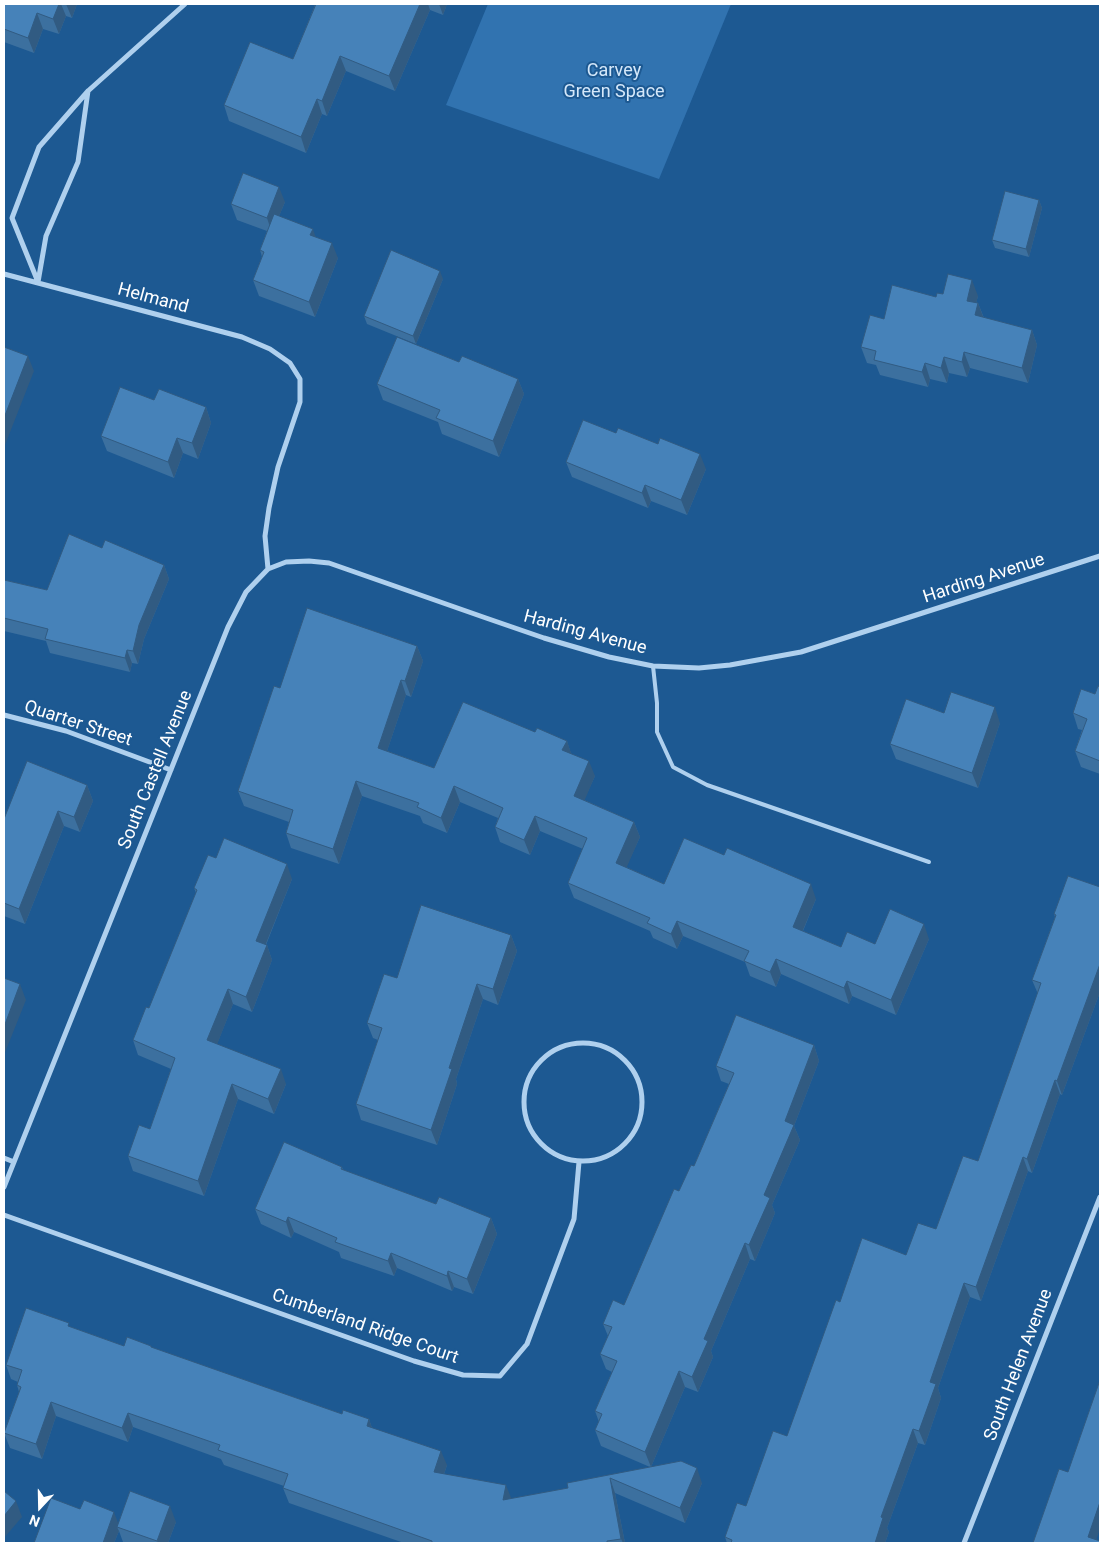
<!DOCTYPE html>
<style>
body{margin:0}
#map{position:relative;width:1104px;height:1547px;overflow:hidden;background:#1d5992;font-family:Roboto,sans-serif}
canvas{display:block}
.frame{position:absolute;inset:0;border:5px solid #fff;pointer-events:none}
.north{position:absolute;left:15px;top:1482px;width:50px;height:50px;-webkit-text-stroke:4px #1d5992;paint-order:stroke;rotate:201deg;font-size:14px;font-weight:700;line-height:20px;text-align:center;color:#fff}
.north::after{content:'';display:block;margin:auto;width:18px;height:22px;background:#fff;clip-path:polygon(50% 0,100% 100%,50% 72%,0 100%)}
</style>
<div id="map">
<canvas width="1104" height="1547"></canvas>
<div class="frame"></div>
<div class="north">N</div>
</div>
<script>
const c = document.querySelector('canvas').getContext('2d');
c.lineJoin = 'round';
function fill(path, color) { c.fillStyle = color; c.fill(path, 'evenodd'); }
const shape = rows => new Path2D(rows.map(r => 'M' + r).join(''));
function trace(path, color, width, dash) { c.strokeStyle = color; c.lineWidth = width; c.lineCap = dash ? 'butt' : 'round'; c.setLineDash(dash || []); c.stroke(path); }
function write(font, color, halo, rows, align = 'center') {
  c.font = font + ' Roboto,sans-serif'; c.lineWidth = 4; c.setLineDash([]); c.textBaseline = 'middle'; c.strokeStyle = halo; c.fillStyle = color; for (const [text, x, y, turn = 0] of rows) {
    c.save(); c.translate(x, y); c.rotate((+turn || 0) * Math.PI / 180); c.textAlign = isNaN(turn) ? turn : align; if (halo) c.strokeText(text, 0, 0); c.fillText(text, 0, 0); c.restore();
  }
}
const green = shape([
 [488,4,731,4,659,179,446,105]
]);
const service = shape([
 [653,666,657,703,657,732,673,767,707,785,929,862]
]);
const minor = shape([
 [88,91,78,162,46,236,38,282,12,218,39,147,88,91],
 [88,91,185,4],
 [4,274,242,337,270,349,290,363,300,379,300,402,278,467,269,508,265,536,268,569],
 [4,715,66,731,171,770],
 '524 1102a59 59 0 1 1 118 0a59 59 0 1 1-118 0Z',
 [4,1158,14,1162],
 [4,1187,228,627,246,592,268,569,286,562,309,561,329,563,486,618,544,638,609,657,653,666,699,668,730,665,801,652,1100,556],
 [4,1215,414,1361,463,1375,500,1376,527,1344,574,1219,579,1162],
 [964,1543,1100,1197]
]);
const wall = shape([
 [4,4,77,4,72,18,66,16,59,34,43,29,34,53,4,42],
 [315,4,447,4,443,15,430,10,395,91,346,71,327,116,322,114,306,153,229,121,224,105,293,59,315,5],
 [1039,200,1042,208,1029,257,995,248,992,240],
 [285,202,279,216,316,237,338,258,315,317,259,296,253,280,262,257,260,250,267,231,237,220,231,204],
 [443,279,416,344,367,324,364,316],
 [943,294,978,296,976,303,978,303,984,318,1032,330,1037,345,1028,383,970,368,967,377,949,373,947,383,930,379,928,387,880,375,876,365,867,363,861,347,884,319],
 [459,362,518,379,524,394,499,457,442,434,438,422,383,400,377,384],
 [154,400,206,407,211,423,198,459,183,453,174,478,107,451,101,436],
 [566,462,706,469,687,515,651,501,648,508,572,477],
 [102,548,164,565,169,579,144,639,138,664,132,663,130,672,50,653,46,641,4,631,4,580,47,590],
 [417,646,423,661,411,697,406,695,387,751,434,768,535,732,567,741,571,754,595,776,584,800,634,822,640,837,626,867,664,884,816,899,803,931,841,947,929,939,896,1015,852,996,849,1004,781,974,776,987,750,976,745,962,683,936,677,949,653,938,650,931,574,898,568,883,583,849,540,831,530,855,500,842,495,827,498,818,460,802,447,833,423,823,420,816,362,796,339,864,291,848,286,833,289,822,244,806,238,791,280,688],
 [1100,687,1100,774,1081,767,1075,751,1082,730,1078,729,1073,713,1095,694],
 [944,713,1000,723,978,788,896,759,890,744],
 [87,785,93,801,80,832,64,826,25,924,4,916,4,819],
 [216,858,292,879,266,945,267,945,272,960,252,1012,233,1004,217,1044,286,1084,274,1114,238,1099,204,1196,133,1171,128,1156,150,1129,171,1069,138,1055,133,1040,149,1008,196,893,194,888],
 [1100,887,1100,992,1062,1095,1060,1094,1032,1173,1028,1171,981,1301,970,1297,938,1388,941,1398,925,1445,918,1443,887,1528,889,1532,885,1543,727,1543,725,1537,746,1506,787,1436,840,1302,906,1255,936,1229,978,1161,1038,994,1032,980,1055,917,1054,914],
 [511,935,517,951,498,1005,483,999,456,1079,457,1084,437,1145,361,1120,356,1104,378,1040,373,1038,367,1023,397,978],
 [814,1045,819,1061,794,1126,800,1140,772,1205,775,1213,755,1261,750,1259,711,1351,713,1357,698,1392,685,1387,651,1467,702,1483,685,1523,615,1493,625,1543,404,1543,289,1503,283,1488,284,1486,224,1465,221,1459,133,1427,128,1442,56,1416,42,1459,10,1448,4,1433,19,1392,17,1385,18,1382,11,1379,6,1365,71,1327,124,1346,152,1348,342,1414,369,1419,372,1428,447,1465,444,1474,511,1499,568,1488,650,1467,601,1446,595,1430,599,1422,595,1411,612,1372,606,1369,600,1354,608,1336,603,1324,624,1305,679,1191,694,1166,729,1084,721,1081,716,1066],
 [342,1167,343,1170,436,1204,491,1218,497,1234,473,1294,454,1287,452,1291,397,1268,394,1276,341,1258,339,1252,294,1232,291,1238,261,1224,255,1209],
 [176,1522,168,1543,126,1543,123,1542,119,1531,114,1543,34,1543,118,1523]
]);
const shadedWall = shape([
 [59,4,61,4,66,16,59,34,53,19],
 [66,4,77,4,72,18],
 [420,4,428,4,430,10,395,91,389,76],
 [439,4,447,4,443,15],
 [37,13,43,29,34,53,28,38],
 [340,56,346,71,327,116,322,101],
 [317,99,322,114,306,153,301,137],
 [279,187,285,202,272,233,267,218],
 [1039,200,1042,208,1029,257,1026,249],
 [313,229,318,244,310,235],
 [332,243,338,258,315,317,309,302],
 [440,271,443,279,416,344,413,336],
 [972,280,978,296,973,316,967,301],
 [978,303,984,319,975,315],
 [1032,330,1037,345,1028,383,1022,368],
 [964,352,970,368,967,377,962,362],
 [28,356,34,371,5,445,4,441,4,418],
 [944,357,949,373,947,383,941,368],
 [925,363,930,379,928,387,922,372],
 [518,379,524,394,499,457,493,441],
 [206,407,211,423,198,459,192,443],
 [177,438,183,453,174,478,168,462],
 [700,454,706,469,687,515,681,500],
 [645,485,651,501,648,508,642,493],
 [164,565,169,579,144,639,138,664,133,651,139,625],
 [417,646,423,661,411,697,405,681],
 [127,650,132,663,130,672,125,658],
 [401,680,406,695,383,763,378,748],
 [995,707,1000,723,978,788,972,773],
 [567,741,572,756,562,750],
 [589,761,595,776,580,811,574,796],
 [356,781,362,796,339,864,333,849],
 [87,785,93,801,80,832,74,817],
 [454,786,460,802,447,833,441,818],
 [58,811,64,826,25,924,19,909],
 [535,816,540,831,530,855,524,840],
 [634,822,640,837,622,878,616,863],
 [287,864,292,879,261,956,256,941],
 [811,884,816,899,798,942,793,927],
 [677,921,683,936,677,949,671,934],
 [924,924,929,939,896,1015,891,1000],
 [511,935,517,951,498,1005,493,989],
 [267,945,272,960,252,1012,246,997],
 [776,959,781,974,776,987,770,972],
 [1100,964,1100,992,1062,1095,1057,1081],
 [847,981,852,996,849,1004,844,988],
 [20,984,26,1000,4,1055,4,1027],
 [477,984,483,999,456,1079,457,1084,437,1145,431,1130,449,1068],
 [228,989,233,1004,213,1055,207,1040],
 [814,1045,819,1061,794,1126,800,1140,772,1205,775,1213,755,1261,749,1245,785,1121],
 [281,1069,286,1084,274,1114,268,1099],
 [1055,1080,1060,1094,1032,1173,1027,1159],
 [232,1084,238,1099,204,1196,198,1181],
 [1023,1157,1028,1171,981,1301,976,1287],
 [288,1217,294,1232,291,1238,286,1222],
 [491,1218,497,1234,473,1294,467,1279],
 [745,1243,750,1259,711,1351,713,1357,698,1392,692,1377,704,1339],
 [391,1253,397,1268,394,1276,388,1261],
 [448,1271,454,1287,452,1291,447,1276],
 [964,1283,970,1297,938,1388,941,1398,925,1445,919,1431,930,1382],
 [679,1371,685,1387,651,1467,645,1452],
 [51,1402,56,1416,42,1459,36,1444],
 [128,1413,133,1427,128,1442,122,1428],
 [369,1419,374,1434,367,1426],
 [913,1429,918,1443,887,1528,889,1532,885,1543,875,1543,881,1517],
 [441,1451,447,1465,440,1486,434,1472],
 [697,1468,702,1483,685,1523,680,1508],
 [610,1478,615,1493,625,1543,623,1543,621,1539],
 [506,1485,512,1500,503,1500],
 [16,1501,22,1517,4,1538,4,1516],
 [1100,1502,1100,1529,1095,1543,1088,1537],
 [170,1506,176,1522,168,1543,158,1543,157,1541],
 [114,1512,120,1528,117,1527,119,1531,114,1543,103,1543]
]);
const building = shape([
 [4,4,59,4,53,19,37,13,28,38,4,29,4,4],
 [316,4,420,4,389,76,340,56,322,101,317,99,301,137,224,105,250,42,293,59,316,4],
 [243,173,279,187,267,218,231,204,243,173],
 [1005,191,1039,200,1026,249,992,240,1005,191],
 [274,214,313,229,310,235,332,243,309,302,253,280,264,252,260,250,274,214],
 [391,250,440,271,413,336,364,316,391,250],
 [948,274,972,280,967,301,978,303,975,315,1032,330,1022,368,964,352,962,362,944,357,941,368,925,363,922,372,874,360,876,351,861,347,870,315,884,319,892,285,936,297,937,293,943,294,948,274],
 [397,337,459,362,462,356,518,379,493,441,436,418,440,410,377,384,397,337],
 [4,347,28,356,4,418,4,347],
 [120,387,154,400,159,389,206,407,192,443,177,438,168,462,101,436,120,387],
 [583,420,616,433,618,428,658,444,660,438,700,454,681,500,645,485,642,493,566,462,583,420],
 [69,534,102,548,105,540,164,565,139,625,133,651,127,650,125,658,45,639,48,629,4,618,4,580,47,590,69,534],
 [307,608,417,646,405,681,401,680,378,748,434,768,463,702,535,732,537,728,567,741,562,750,589,761,574,796,634,822,616,863,664,884,684,838,724,855,727,848,811,884,793,927,841,947,847,932,875,944,890,909,924,924,891,1000,847,981,844,988,776,959,770,972,744,961,749,951,677,921,671,934,647,923,650,918,568,883,587,838,535,816,524,840,495,827,503,808,454,786,441,818,417,807,419,803,356,781,333,849,286,833,293,810,238,791,274,686,280,688,307,608],
 [1098,686,1100,687,1100,761,1075,751,1087,719,1073,713,1081,689,1095,694,1098,686],
 [951,692,995,707,972,773,890,744,906,699,944,713,951,692],
 [27,761,87,785,74,817,58,811,19,909,4,903,4,819,27,761],
 [224,838,287,864,256,941,267,945,246,997,228,989,207,1040,281,1069,268,1099,232,1084,198,1181,128,1156,139,1125,150,1129,175,1058,133,1040,146,1007,149,1008,197,890,194,888,208,855,216,858,224,838],
 [1068,876,1100,887,1100,964,1057,1081,1055,1080,1027,1159,1023,1157,976,1287,964,1283,930,1382,936,1384,919,1431,913,1429,881,1517,883,1518,875,1543,731,1543,732,1540,725,1537,737,1503,746,1506,773,1431,787,1436,836,1300,840,1302,862,1238,906,1255,918,1223,936,1229,963,1156,978,1161,1041,983,1032,980,1056,915,1054,914,1068,876],
 [421,905,511,935,493,989,477,984,449,1068,452,1069,431,1130,356,1104,382,1028,367,1023,384,974,397,978,421,905],
 [4,978,20,984,4,1027,4,978],
 [736,1015,814,1045,785,1121,794,1125,764,1195,770,1198,749,1245,745,1243,704,1339,708,1341,692,1377,679,1371,645,1452,595,1430,602,1414,595,1411,617,1361,600,1354,612,1327,603,1324,613,1300,624,1305,674,1189,679,1191,691,1165,694,1166,734,1073,716,1066,736,1015],
 [284,1142,342,1167,341,1169,436,1204,439,1197,491,1218,467,1279,448,1271,447,1276,391,1253,388,1261,335,1242,337,1238,288,1217,286,1222,255,1209,284,1142],
 [26,1308,69,1323,68,1326,124,1346,127,1337,151,1346,151,1347,342,1414,343,1410,369,1419,367,1426,441,1451,434,1472,506,1485,503,1500,568,1488,567,1483,681,1461,697,1468,680,1508,610,1478,621,1539,607,1541,607,1543,432,1543,432,1541,283,1488,288,1474,218,1450,220,1445,128,1413,122,1428,51,1402,36,1444,4,1433,21,1387,17,1385,22,1370,6,1365,26,1308],
 [1100,1380,1100,1502,1088,1537,1100,1541,1100,1543,1033,1543,1059,1469,1068,1472,1100,1380],
 [4,1491,16,1501,4,1516,4,1491],
 [130,1491,170,1506,157,1541,117,1527,130,1491],
 [51,1498,80,1509,84,1500,114,1512,103,1543,34,1543,51,1498]
]);
const parkNames = [
 ["Carvey",614,71],
 ["Green Space",614,92]
];
const streetNames = [
 ["Helmand",153,299,15],
 ["Harding Avenue",984,579,-18],
 ["Harding Avenue",585,633,15],
 ["Quarter Street",78,724,18],
 ["South Castell Avenue",156,770,-68],
 ["Cumberland Ridge Court",365,1327,19],
 ["South Helen Avenue",1019,1365,-69]
];
fill(green, '#3173b0');
trace(service, '#afd0ee', 4);
trace(minor, '#afd0ee', 5);
fill(wall, '#3c709f');
fill(shadedWall, '#315b82');
fill(building, '#4682b9');
trace(building, '#315b82', 1);
write('18px', '#d5e8fa', '#1d5992', parkNames);
write('18px', '#fff', '#1d5992', streetNames);
</script>
